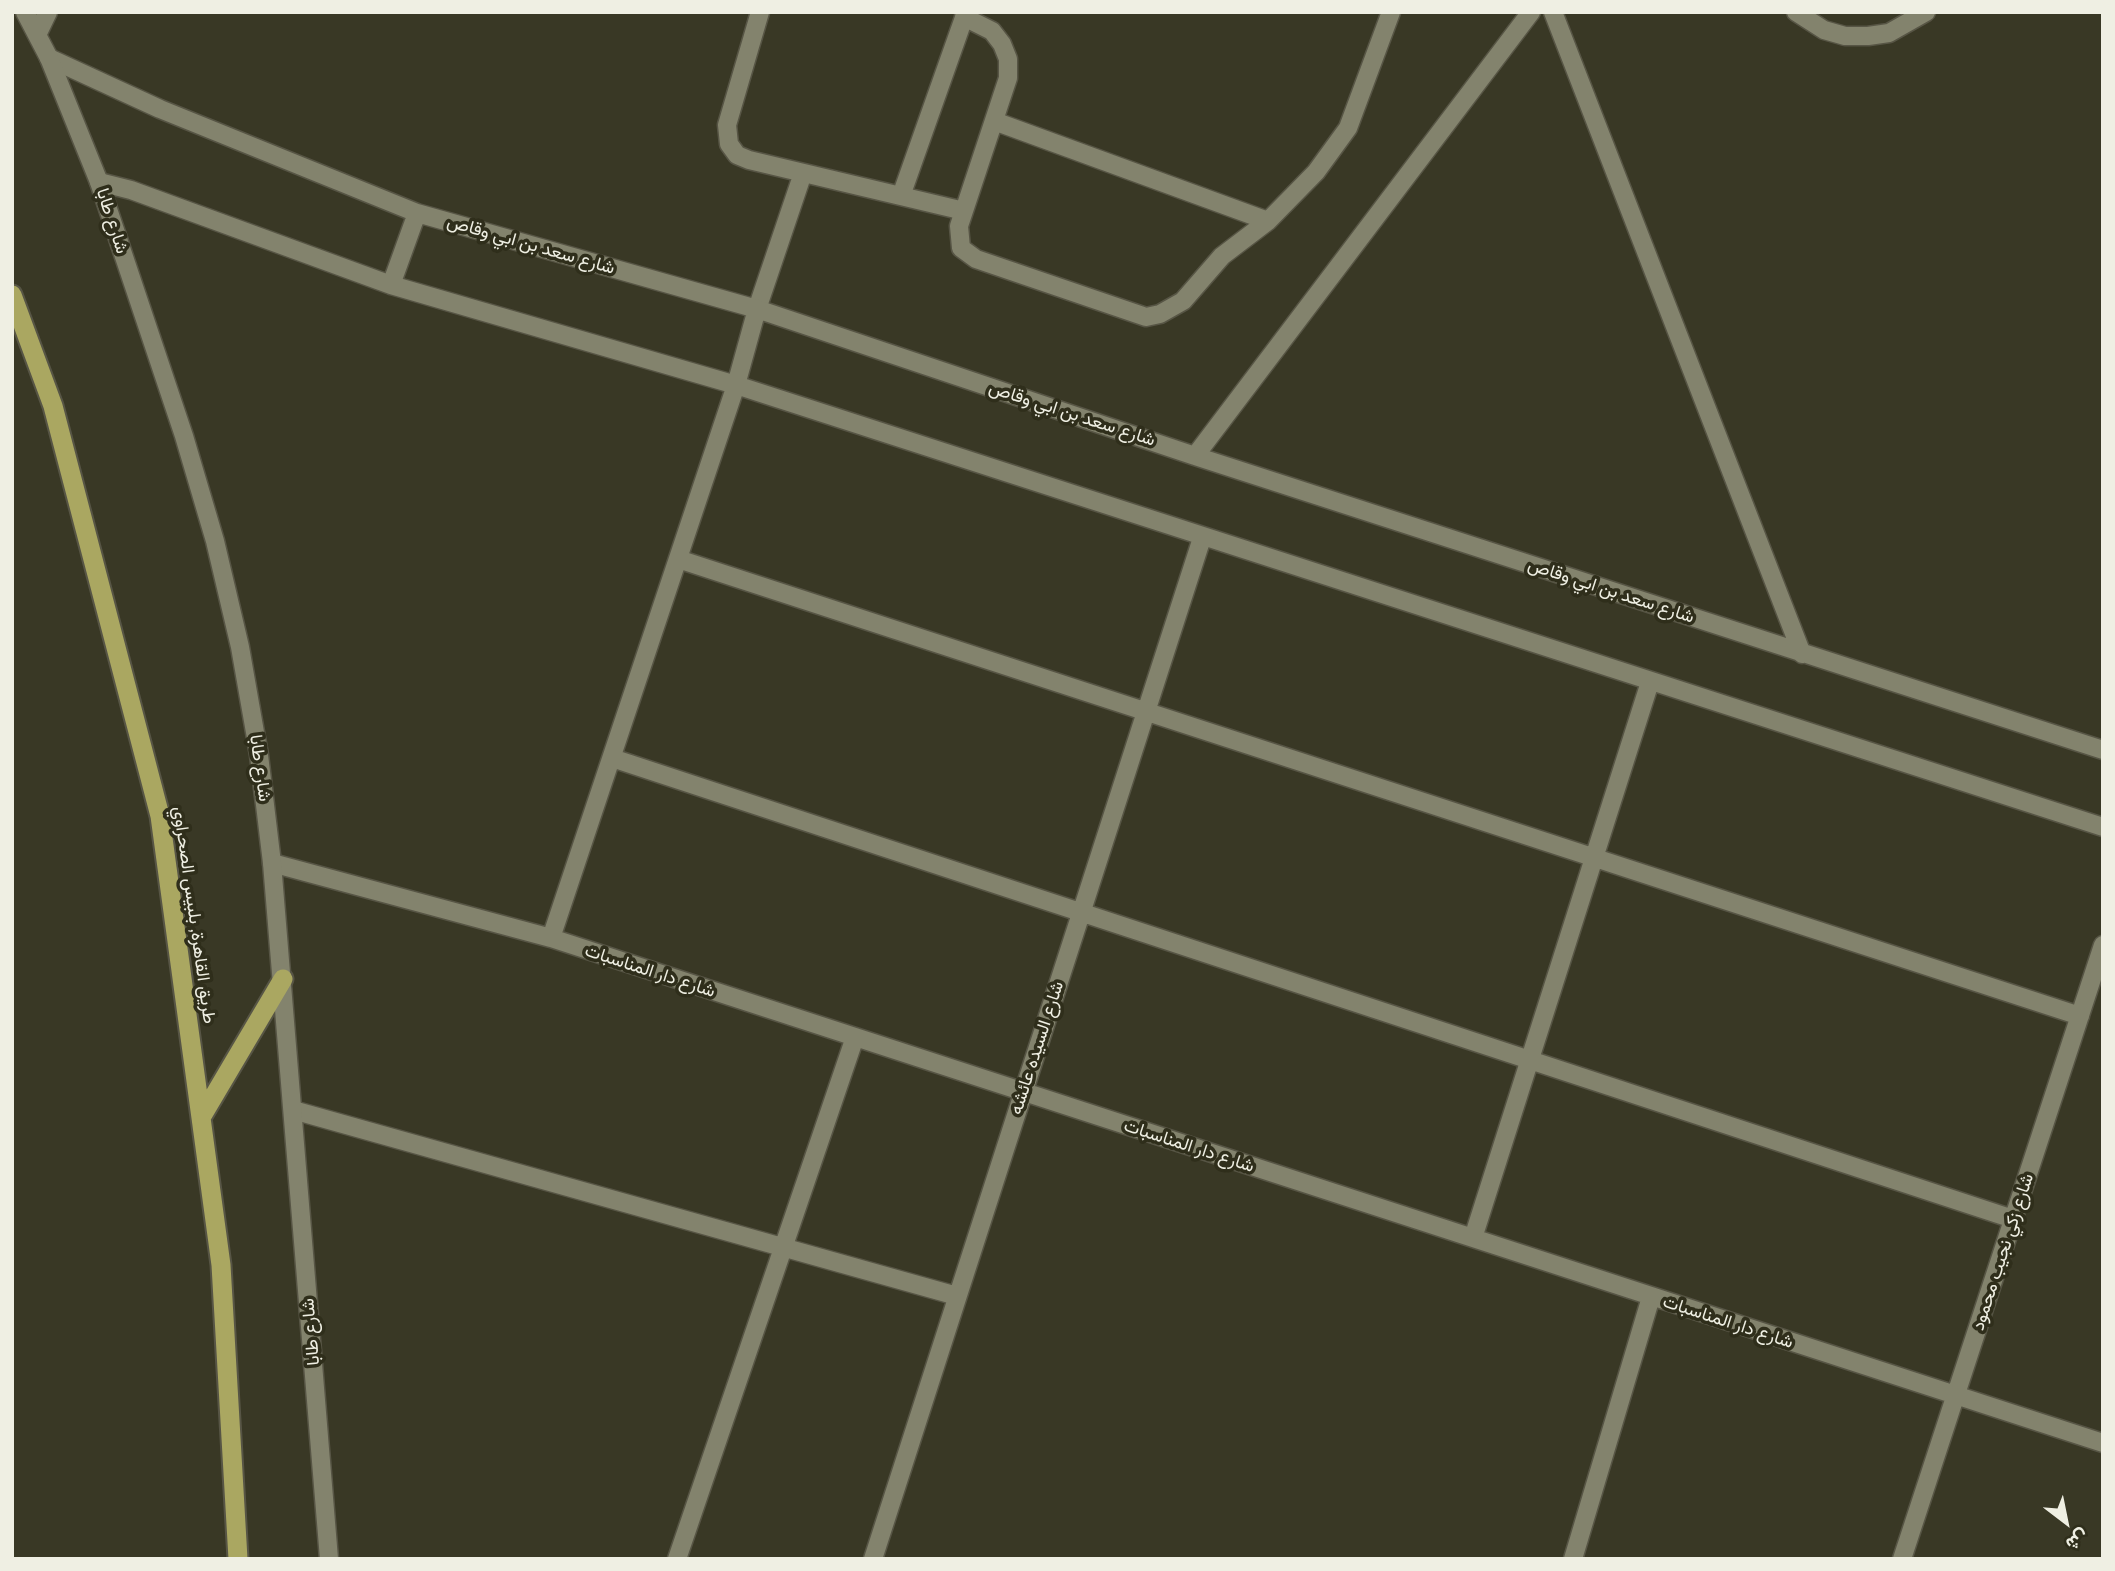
<!DOCTYPE html>
<meta charset="utf-8">
<style>
body{margin:0}
#map{position:relative;width:2115px;height:1571px;overflow:hidden;background:#393825;font-family:Montserrat,Vazirmatn,sans-serif}
canvas{display:block}
.frame{position:absolute;inset:0;border:14px solid #efefe3;pointer-events:none}
.north{position:absolute;left:2031px;top:1487px;width:70px;height:70px;-webkit-text-stroke:5px #2f2e1b;paint-order:stroke;rotate:148deg;font-size:19px;font-weight:700;line-height:28px;text-align:center;color:#efefe3}
.north::after{content:'';display:block;margin:auto;width:24px;height:32px;background:#efefe3;clip-path:polygon(50% 0,100% 100%,50% 72%,0 100%)}
</style>
<div id="map">
<canvas width="2115" height="1571"></canvas>
<div class="frame"></div>
<div class="north">ش</div>
</div>
<script>
const c = document.querySelector('canvas').getContext('2d');
c.lineJoin = 'round';
const shape = rows => new Path2D(rows.map(r => 'M' + r).join(''));
function trace(path, color, width, dash) { c.strokeStyle = color; c.lineWidth = width; c.lineCap = dash ? 'butt' : 'round'; c.setLineDash(dash || []); c.stroke(path); }
function write(font, color, halo, rows, align = 'center') {
  c.font = font + ' Montserrat,Vazirmatn,sans-serif'; c.lineWidth = 7; c.setLineDash([]); c.textBaseline = 'middle'; c.strokeStyle = halo; c.fillStyle = color; for (const [text, x, y, turn = 0] of rows) {
    c.save(); c.translate(x, y); c.rotate((+turn || 0) * Math.PI / 180); c.textAlign = isNaN(turn) ? turn : align; if (halo) c.strokeText(text, 0, 0); c.fillText(text, 0, 0); c.restore();
  }
}
const service = shape([
 [760,12,727,125,729,144,737,155,749,160,964,211],
 [1796,12,1824,30,1845,36,1868,36,1889,33,1926,12],
 [964,17,992,31,1002,44,1008,59,1008,78,959,226,961,248,976,259,1146,317,1160,314,1183,301,1222,256,1268,221,1316,172,1348,128,1391,12],
 [994,121,1268,221],
 [901,196,966,12],
 [757,309,803,173]
]);
const minor = shape([
 [1553,12,1802,654],
 [49,58,160,109,417,213,757,309,1195,456,2103,750],
 [99,182,131,190,391,285,736,385,2103,827],
 [391,285,417,213],
 [1195,456,1531,12],
 [678,559,2080,1016],
 [612,758,2013,1219],
 [272,863,551,938,2103,1443],
 [551,938,736,385,757,309],
 [293,1110,957,1296],
 [1473,1238,1650,682],
 [677,1559,855,1037],
 [873,1559,1202,538],
 [1573,1559,1651,1297],
 [1902,1559,2103,945]
]);
const tertiary = shape([
 [25,12,49,58,99,182,184,436,215,541,240,647,259,755,272,863,329,1559],
 [37,35,48,12]
]);
const trunk = shape([
 [12,295,53,406,160,816,221,1265,238,1559],
 [202,1116,283,979]
]);
const streetNames = [
 ["شارع طابا",112,221,72],
 ["شارع سعد بن ابي وقاص",531,245,16],
 ["شارع سعد بن ابي وقاص",1072,414,18],
 ["شارع سعد بن ابي وقاص",1611,591,18],
 ["شارع طابا",260,768,82],
 ["طريق القاهرة, بلبيس الصحراوي",194,915,82],
 ["شارع دار المناسبات",650,971,18],
 ["شارع السيده عائشه",1037,1048,-72],
 ["شارع دار المناسبات",1189,1146,18],
 ["شارع زكي نجيب محمود",2003,1252,-72],
 ["شارع دار المناسبات",1728,1322,18],
 ["شارع طابا",311,1332,-95]
];
trace(service, '#575545', 21);
trace(minor, '#575545', 21);
trace(tertiary, '#575545', 21);
trace(trunk, '#575545', 23);
trace(service, '#83836d', 18);
trace(minor, '#83836d', 18);
trace(tertiary, '#83836d', 18);
trace(trunk, '#aaa761', 19);
write('18px', '#efefe3', '#2f2e1b', streetNames);
</script>
